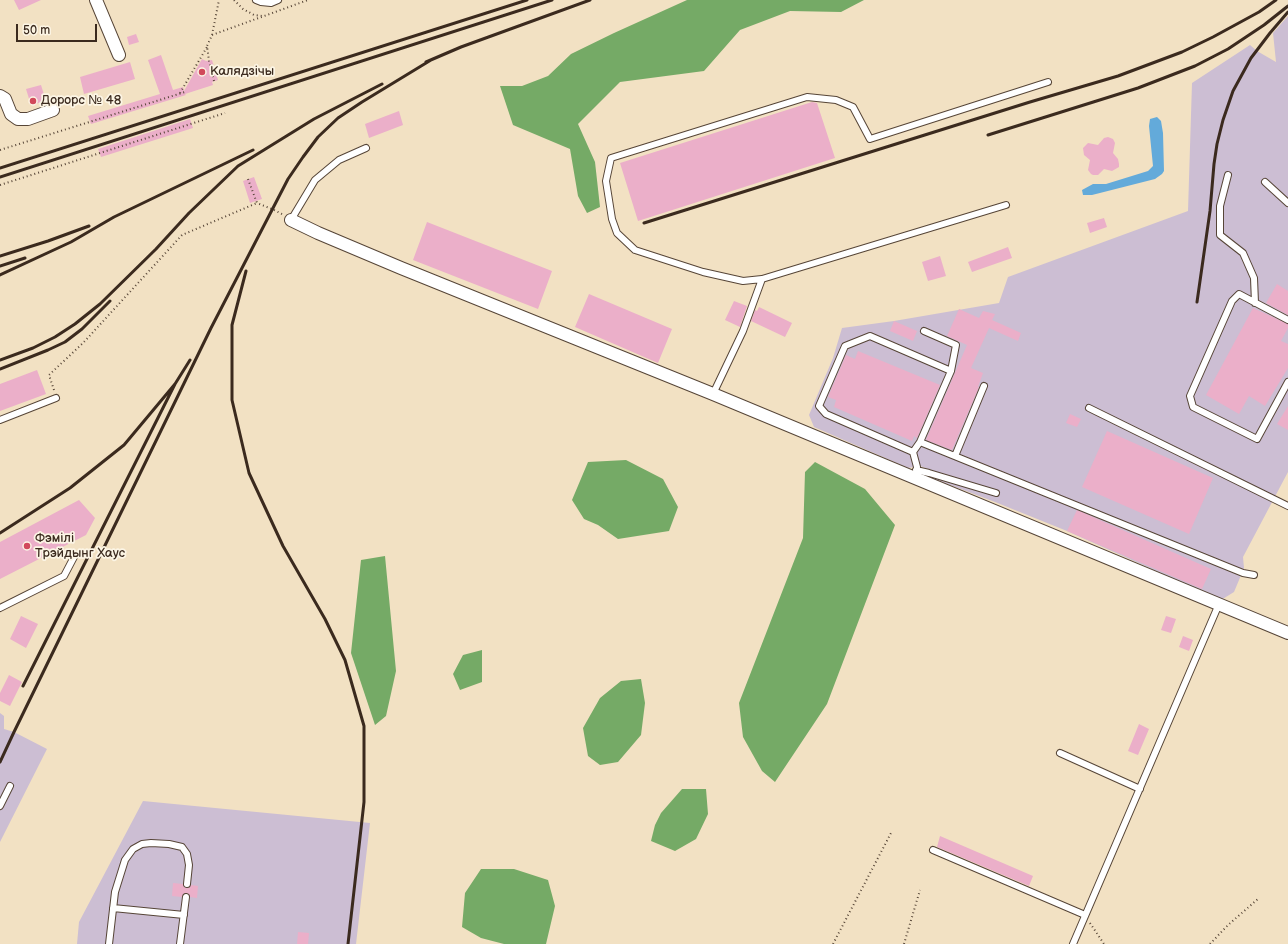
<!DOCTYPE html>
<meta charset="utf-8">
<style>
body{margin:0}
#map{position:relative;width:1288px;height:944px;overflow:hidden;background:#f2e1c3;font-family:"Balsamiq Sans",sans-serif}
canvas{display:block}
.scale{position:absolute;left:16px;top:24px;width:81px;height:18px;box-sizing:border-box;border:2px solid #3b2a1e;border-top:0;padding-left:5px;font-size:12px;line-height:14px;white-space:nowrap;color:#3b2a1e;-webkit-text-stroke:3px #fcf5e5;paint-order:stroke}
</style>
<div id="map">
<canvas width="1288" height="944"></canvas>
<div class="scale">50 m</div>
</div>
<script>
const c = document.querySelector('canvas').getContext('2d');
c.lineJoin = 'round';
function fill(path, color) { c.fillStyle = color; c.fill(path, 'evenodd'); }
const shape = rows => new Path2D(rows.map(r => 'M' + r).join(''));
function trace(path, color, width, dash) { c.strokeStyle = color; c.lineWidth = width; c.lineCap = dash ? 'butt' : 'round'; c.setLineDash(dash || []); c.stroke(path); }
function write(font, color, halo, rows, align = 'center') {
  c.font = font + ' "Balsamiq Sans",sans-serif'; c.lineWidth = 3.5; c.setLineDash([]); c.textBaseline = 'middle'; c.strokeStyle = halo; c.fillStyle = color; for (const [text, x, y, turn = 0] of rows) {
    c.save(); c.translate(x, y); c.rotate((+turn || 0) * Math.PI / 180); c.textAlign = isNaN(turn) ? turn : align; if (halo) c.strokeText(text, 0, 0); c.fillText(text, 0, 0); c.restore();
  }
}
const industrial = shape([
 [1288,16,1288,472,1243,557,1244,568,1234,592,1221,600,1067,531,995,502,929,477,928,469,920,466,908,468,814,427,809,415,833,358,842,328,894,321,999,303,1008,277,1188,211,1192,83,1250,45,1257,51,1276,62,1273,33],
 [0,713,4,716,4,729,14,732,47,749,0,842],
 [143,801,370,823,356,944,77,944,79,922]
]);
const forest = shape([
 [687,0,864,0,841,12,790,11,740,30,704,71,620,82,578,124,595,162,600,207,587,213,578,196,570,149,513,125,500,86,522,86,548,76,571,54,614,33],
 [626,460,663,479,678,507,669,531,618,539,598,525,584,519,572,500,588,462],
 [815,462,865,489,895,525,827,704,775,782,762,771,743,737,739,703,803,538,805,472],
 [385,556,396,671,386,716,375,725,351,653,361,560],
 [482,650,482,682,460,690,453,674,463,655],
 [641,679,645,703,641,735,618,762,600,765,588,756,583,728,600,698,621,681],
 [682,789,706,789,708,814,696,839,675,851,651,841,655,825,661,813],
 [481,869,514,869,548,880,555,906,546,944,504,944,481,938,462,927,465,893]
]);
const water = shape([
 [1157,117,1161,121,1163,133,1164,171,1162,174,1155,179,1092,195,1083,195,1082,190,1093,184,1106,184,1148,171,1153,166,1149,126,1150,119]
]);
const building = shape([
 [14,0,41,0,19,10],
 [136,34,139,42,129,45,127,37],
 [161,55,173,90,183,87,184,91,202,59,206,61,212,60,218,80,212,82,213,85,185,94,186,95,91,124,88,116,160,94,148,60],
 [130,62,135,79,84,94,80,77],
 [41,85,46,101,31,105,26,89],
 [812,102,817,103,835,158,638,221,620,163],
 [399,111,403,125,369,138,365,124],
 [190,119,193,128,101,157,98,149],
 [1108,137,1113,139,1115,143,1113,153,1118,159,1119,164,1119,167,1112,171,1104,169,1098,175,1093,175,1091,174,1088,170,1090,160,1084,155,1083,148,1088,143,1098,145,1104,138],
 [254,177,262,199,250,203,243,181],
 [1104,218,1107,227,1090,233,1087,223],
 [427,222,552,271,538,309,413,260],
 [1008,247,1012,258,972,272,968,262],
 [940,256,946,276,928,281,922,262],
 [1277,284,1288,291,1288,315,1266,303],
 [589,294,672,329,658,363,575,327],
 [734,301,747,306,740,327,725,320],
 [759,307,792,323,785,337,751,321,755,310,757,311],
 [1253,308,1288,324,1288,328,1281,341,1288,344,1288,368,1265,406,1249,396,1239,414,1206,395],
 [959,309,979,318,983,311,995,314,992,320,1021,333,1018,341,989,328,971,368,983,373,978,387,979,387,952,450,926,440,967,345,947,336],
 [894,321,917,331,913,341,890,331],
 [858,351,940,385,917,438,914,436,912,441,834,407,836,400,828,397,846,355,855,359],
 [37,370,46,394,0,411,0,384],
 [1288,406,1288,430,1277,424],
 [1070,414,1081,419,1077,427,1066,423],
 [1107,431,1213,478,1189,534,1082,487],
 [79,500,95,518,86,535,0,579,0,542],
 [1077,510,1211,569,1202,589,1067,531],
 [21,616,38,624,26,648,10,639],
 [1166,616,1176,619,1171,633,1161,630],
 [1183,636,1193,640,1189,651,1179,647],
 [9,675,22,682,10,706,0,701,0,693],
 [1139,724,1149,729,1138,755,1128,751],
 [940,836,1033,876,1029,886,937,847],
 [173,883,183,884,184,887,187,888,190,887,191,885,198,886,197,898,190,897,189,894,186,893,183,894,182,897,172,896],
 [298,932,309,933,308,944,297,944]
]);
const path = shape([
 [234,0,243,9,254,15,262,16],
 [212,35,308,0],
 [214,81,209,61,207,46,212,35,219,0],
 [180,93,207,47],
 [0,150,185,92],
 [248,179,257,203,272,209,282,214],
 [0,185,225,113],
 [54,390,49,375,84,342,182,235,257,203],
 [1090,923,1104,944],
 [833,944,891,833],
 [904,944,920,890],
 [1210,944,1228,925,1259,898]
]);
const service = shape([
 [256,0,261,2,271,3,278,0],
 [1228,175,1220,206,1220,235,1243,253,1254,278,1255,303],
 [1265,182,1288,203],
 [1006,205,762,279,743,281,703,272,635,250,617,233,612,219,606,181,611,158,807,97,836,100,853,107,870,139,1048,82],
 [291,220,315,180,339,160,366,148],
 [1288,320,1239,294,1232,301,1190,396,1193,407,1257,439,1288,382],
 [924,331,956,345,951,371],
 [713,394,743,331,762,279],
 [1089,408,1288,506],
 [0,420,56,398],
 [913,452,826,414,819,406,845,346,870,336,951,371,920,442],
 [955,456,984,386],
 [916,470,929,473,996,493],
 [916,479,917,467,913,452,920,442,1243,573,1254,575],
 [0,608,64,576,74,557],
 [1060,753,1140,789],
 [0,806,10,786],
 [933,850,1085,915],
 [113,908,184,915],
 [109,944,115,892,125,860,133,849,142,844,151,843,169,844,182,847,187,854,189,865,187,884],
 [180,944,186,897],
 [1073,944,1219,604]
]);
const minor = shape([
 [96,0,119,55],
 [0,96,5,99,11,114,18,119,28,119,53,110],
 [291,220,318,233,401,268,713,394,1288,633]
]);
const rail = shape([
 [426,62,461,47,590,0],
 [988,135,1138,88,1195,66,1228,49,1264,25,1288,6],
 [0,168,527,0],
 [0,177,552,0],
 [644,223,1030,102,1118,76,1182,52,1213,37,1259,12,1276,0],
 [0,256,48,241,89,226],
 [0,266,25,258],
 [246,271,232,325,232,400,249,473,283,546,325,619,345,660,364,726,364,802,348,944],
 [0,275,71,242,114,217,253,150],
 [1197,302,1210,211,1214,164,1217,144,1223,120,1233,91,1251,58,1270,33,1288,12],
 [0,360,33,348,55,337,75,324,100,304,156,249,189,213,238,166,314,119,382,84],
 [0,369,48,350,65,342,82,329,110,301],
 [0,533,70,488,124,445,175,384,190,360],
 [23,686,175,384],
 [0,762,14,732,211,328,288,179,303,157,318,137,338,118,362,102,431,60]
]);
const markers = [
 [202,72,4,"#d1495b"],
 [33,101,4,"#d1495b"],
 [27,546,4,"#d1495b"]
];
const poiNames = [
 ["Калядзічы",210,72],
 ["Дорорс № 48",41,101],
 ["Фэмілі",35,539],
 ["Трэйдынг Хаус",35,554]
];
fill(industrial, '#ccbed3');
fill(forest, '#75aa66');
fill(water, '#63aada');
fill(building, '#ebafc9');
trace(service, '#564537', 8);
trace(minor, '#564537', 14);
trace(path, '#564537', 2, [1, 3]);
trace(service, '#fff', 6);
trace(minor, '#fff', 12);
trace(rail, '#3b2a1e', 3);
for (const [x, y, r, color] of markers) { const dot = new Path2D(); dot.arc(x, y, r, 0, 2 * Math.PI); c.fillStyle = color; c.fill(dot); trace(dot, '#fcf5e5', 1.5); }
write('13px', '#3b2a1e', '#fcf5e5', poiNames, 'left');
</script>
